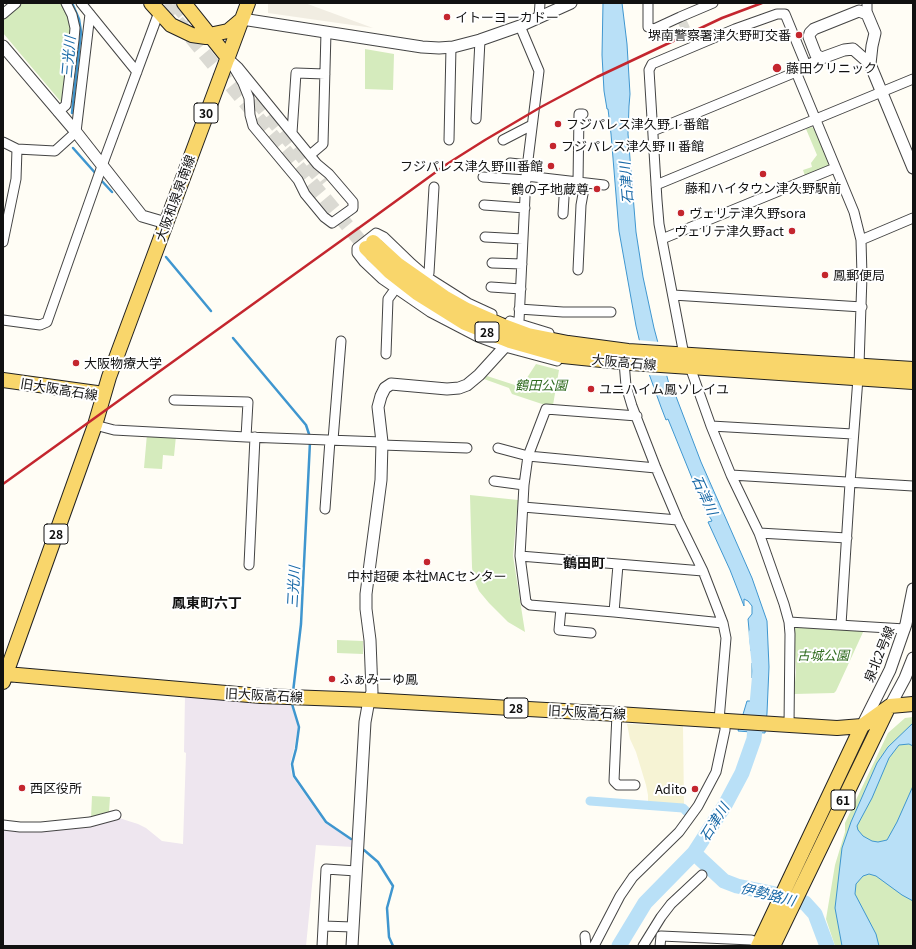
<!DOCTYPE html>
<meta charset="utf-8">
<style>
body{margin:0}
#map{position:relative;width:916px;height:949px;overflow:hidden;background:#fffdf5;font-family:Georgia,serif}
canvas{display:block}
.frame{position:absolute;inset:0;border:4px solid #111;pointer-events:none}
</style>
<div id="map">
<canvas width="916" height="949"></canvas>
<div class="frame"></div>
</div>
<script>
const c = document.querySelector('canvas').getContext('2d');
c.lineJoin = 'round';
function fill(path, color) { c.fillStyle = color; c.fill(path, 'evenodd'); }
const shape = rows => new Path2D(rows.map(r => 'M' + r).join(''));
function trace(path, color, width, dash) { c.strokeStyle = color; c.lineWidth = width; c.lineCap = dash ? 'butt' : 'round'; c.setLineDash(dash || []); c.stroke(path); }
function write(font, color, halo, rows, align = 'center') {
  c.font = font + ' Georgia,"Noto Sans JP",serif'; c.lineWidth = 4; c.setLineDash([]); c.textBaseline = 'middle'; c.strokeStyle = halo; c.fillStyle = color; for (const [text, x, y, turn = 0] of rows) {
    c.save(); c.translate(x, y); c.rotate((+turn || 0) * Math.PI / 180); c.textAlign = isNaN(turn) ? turn : align; if (halo) c.strokeText(text, 0, 0); c.fillText(text, 0, 0); c.restore();
  }
}
const industrial = shape([
 [185,696,291,704,298,727,294,749,290,764,292,776,325,823,353,841,353,847,316,845,306,946,3,946,3,830,34,832,97,825,119,818,138,824,146,828,162,841,183,844,186,753,184,752]
]);
const farmland = shape([
 [627,724,683,726,684,807,648,804,648,795,646,785,636,752,630,739]
]);
const green = shape([
 [22,3,63,3,72,28,65,101,61,102,3,33,3,19],
 [365,49,394,54,393,90,365,89],
 [811,127,814,128,829,164,828,167,805,176,803,170,812,167,811,163,817,155,806,129],
 [536,364,559,370,553,405,542,404,512,394,509,388,484,379,487,376,521,387],
 [147,434,176,436,174,456,163,455,162,469,144,468],
 [470,495,518,500,513,556,525,632,508,622,489,603,479,591,473,577,472,567],
 [797,626,864,630,836,691,834,693,794,694,796,672,794,629],
 [337,640,363,641,363,654,337,653],
 [913,717,913,946,835,946,826,919,835,865,845,832,845,823,888,733,905,718],
 [92,796,110,797,109,812,91,818]
]);
const plaza = shape([
 [268,3,305,3,373,28,268,13]
]);
const water = shape([
 [603,3,622,3,627,44,630,94,629,106,628,134,636,232,643,277,654,328,669,384,672,386,701,462,752,578,767,621,769,667,767,713,765,733,738,731,747,701,758,701,761,699,759,697,761,680,759,676,752,678,752,663,760,661,759,654,751,651,748,619,752,614,752,606,748,601,744,599,744,606,730,570,708,522,712,521,711,519,707,513,696,488,668,419,666,420,661,407,644,360,636,326,619,231,611,134,608,109,607,109,604,91,602,55,603,3],
 [913,723,913,746,909,744,899,745,889,758,872,798,857,826,858,830,863,836,872,841,878,842,887,840,897,822,913,786,913,901,902,895,876,876,869,874,863,876,856,884,855,894,876,934,879,946,842,946,835,908,842,848,851,822,877,763,888,747,913,723]
]);
const pier = shape([
 [637,340,660,342,670,376,647,375]
]);
const stream = shape([
 [72,3,79,19,81,32,72,113],
 [73,148,97,175],
 [100,179,112,192],
 [166,257,211,311],
 [233,338,306,425,310,437],
 [293,692,301,624,310,442],
 [293,701,292,704,299,727,296,749,292,764,294,776,326,822,351,839],
 [364,850,378,862,393,886,387,908,389,937,393,946]
]);
const canal = shape([
 [590,801,683,808,688,813]
]);
const river = shape([
 [694,853,724,881,737,886,771,893,805,903,815,914,827,946],
 [619,946,645,903,694,853,725,805,742,773,754,739,760,671,756,634]
]);
const minorTunnel = shape([
 [682,21,691,40]
]);
const primaryTunnel = shape([
 [175,3,190,21],
 [164,5,366,248],
 [242,83,324,183]
]);
const minor = shape([
 [81,3,137,72],
 [648,3,648,27,654,29,680,17,713,3],
 [867,3,867,14],
 [3,14,16,3],
 [539,17,540,3],
 [228,58,238,67,317,164,329,174,353,202,353,208,332,223,324,217,305,194,298,180,253,126,250,115,249,98,243,83,228,58],
 [796,72,854,212,861,240,862,276,859,365,850,483,841,625],
 [58,112,66,105,74,40,75,28,72,15,66,3],
 [476,119,480,40],
 [653,131,796,72,806,65,822,58],
 [292,133,296,73,325,74],
 [449,140,451,47],
 [503,140,532,125],
 [3,142,17,149,16,179,3,242],
 [17,149,55,151,76,132,90,14],
 [310,155,323,144,326,32],
 [510,163,528,165],
 [526,176,604,185],
 [483,177,526,180],
 [578,182,579,114,583,114],
 [656,185,913,79],
 [484,205,525,208],
 [563,214,565,181],
 [485,237,523,239],
 [662,239,835,168],
 [861,240,913,218],
 [492,263,522,264],
 [578,270,581,205,585,183],
 [427,277,429,273,434,187],
 [491,287,521,289],
 [673,295,862,307],
 [519,309,563,312,611,312],
 [492,314,468,303,427,277,412,264,384,237,376,233,357,248,357,253,364,262,382,279,430,312,478,337,505,347,557,361],
 [3,320,40,325,47,322,102,166,159,12],
 [510,321,549,333],
 [516,329,519,321,526,176,539,71,520,26],
 [386,354,388,299,396,288],
 [624,362,626,386,632,406,656,468,678,520,703,571,723,623,726,638,719,720],
 [174,400,248,402,246,437],
 [637,416,546,409,528,456,524,485,520,556,526,602,530,605,614,612,723,623],
 [95,425,114,430,246,437,382,442],
 [711,426,853,434],
 [333,440,341,341],
 [382,445,467,448],
 [498,448,528,456,656,468],
 [731,475,913,486],
 [494,481,524,485],
 [523,507,678,520],
 [325,509,330,440],
 [759,533,847,538],
 [520,556,703,571],
 [249,565,255,437],
 [561,608,559,630,591,633],
 [614,612,618,565],
 [789,622,905,629],
 [617,714,614,781,618,785,635,785],
 [789,725,790,634,789,622,784,604,759,533,731,475,711,426,690,367,684,355,659,224,657,200,649,70,652,64,735,29,777,14,785,14,806,65],
 [3,825,20,827,41,827,90,822,116,815],
 [323,926,353,927],
 [585,936,586,946],
 [322,946,326,869,356,871],
 [594,946,620,896,633,877,679,832,698,806,716,772,725,730,725,720],
 [643,946,661,917,671,904,702,875],
 [660,946,661,936,751,940,759,943]
]);
const tertiary = shape([
 [242,19,422,47,439,48,453,47,480,40,520,26,571,3],
 [3,46,76,132,142,216,166,223],
 [870,64,872,46,875,33,867,14,859,11,814,29,810,33,809,37,816,55,822,58,844,50,853,49,870,64,913,168],
 [890,706,905,678,913,658],
 [862,726,890,670,906,624,913,589],
 [352,946,365,722,369,700,372,692,370,640,366,609,366,594,381,480,382,442,378,407,381,396,385,388,391,384,447,389,459,388,467,385,479,375,510,341,513,335]
]);
const primary = shape([
 [151,3,171,25,192,35,206,37,209,35,228,31,241,20],
 [184,3,228,58],
 [373,242,397,264,444,297,467,310,501,325,528,335,568,343,628,351,913,369],
 [366,248,390,272,417,293,465,323,510,341,563,356,631,363,913,382],
 [3,380,104,394],
 [6,674,261,696,369,700,617,714,837,728,862,726,890,706,913,704],
 [3,682,95,425,109,377,248,3],
 [758,946,862,726],
 [773,946,888,708]
]);
const rail = shape([
 [3,484,374,217,447,164,485,140,541,107,597,77,722,18,762,3]
]);
const markers = [
 [447,17,4,"#c4262e"],
 [799,35,4,"#c4262e"],
 [777,68,5,"#c4262e"],
 [558,124,4,"#c4262e"],
 [553,146,4,"#c4262e"],
 [551,166,4,"#c4262e"],
 [763,174,4,"#c4262e"],
 [597,189,4,"#c4262e"],
 [681,213,4,"#c4262e"],
 [792,231,4,"#c4262e"],
 [825,275,4,"#c4262e"],
 [76,363,4,"#c4262e"],
 [591,389,4,"#c4262e"],
 [427,562,4,"#c4262e"],
 [332,679,4,"#c4262e"],
 [22,788,4,"#c4262e"],
 [695,789,4,"#c4262e"]
];
const shields = [
 [206,113,24],
 [487,332,24],
 [56,534,24],
 [516,708,24],
 [843,800,24]
];
const shieldNames = [
 ["30",206,113],
 ["28",487,332],
 ["28",56,534],
 ["28",516,708],
 ["61",843,800]
];
const poiNames = [
 ["イトーヨーカドー",455,17],
 ["堺南警察署津久野町交番",791,35,"right"],
 ["藤田クリニック",786,68],
 ["フジパレス津久野Ⅰ番館",566,124],
 ["フジパレス津久野Ⅱ番館",561,146],
 ["フジパレス津久野Ⅲ番館",543,166,"right"],
 ["藤和ハイタウン津久野駅前",763,188,"center"],
 ["鶴の子地蔵尊",589,189,"right"],
 ["ヴェリテ津久野sora",689,213],
 ["ヴェリテ津久野act",784,231,"right"],
 ["鳳郵便局",833,275],
 ["大阪物療大学",84,363],
 ["ユニハイム鳳ソレイユ",599,389],
 ["中村超硬 本社MACセンター",427,576,"center"],
 ["ふぁみーゆ鳳",340,679],
 ["西区役所",30,788],
 ["Adito",687,789,"right"]
];
const streetNames = [
 ["大阪和泉泉南線",175,198,-70],
 ["大阪高石線",624,362,5],
 ["旧大阪高石線",59,389,9],
 ["泉北2号線",879,654,-68],
 ["旧大阪高石線",264,695,3],
 ["旧大阪高石線",587,712,3]
];
const parkNames = [
 ["鶴田公園",541,385],
 ["古城公園",823,655]
];
const waterNames = [
 ["三光川",68,57,-85],
 ["石津川",626,183,-95],
 ["石津川",705,495,66],
 ["三光川",293,587,-87],
 ["石津川",714,822,-58],
 ["伊勢路川",768,894,14]
];
const neighbourhoodNames = [
 ["鶴田町",584,563],
 ["鳳東町六丁",207,603]
];
fill(industrial, '#eee6ef');
fill(farmland, '#f6f3d4');
fill(green, '#d5ebbd');
fill(plaza, '#f1ede2');
fill(water, '#b9e0f7');
trace(water, '#3f96cf', 1);
fill(pier, '#fffdf5');
trace(stream, '#3f96cf', 2.5);
trace(canal, '#b9e0f7', 9);
trace(river, '#b9e0f7', 15);
trace(minorTunnel, '#dbdad3', 9, [9, 4.5]);
trace(primaryTunnel, '#dbdad3', 14, [14, 7]);
trace(minor, '#444', 11);
trace(tertiary, '#444', 13);
trace(primary, '#222', 16);
trace(minor, '#fff', 9);
trace(tertiary, '#fff', 11);
trace(primary, '#f9d66b', 14);
trace(rail, '#c4262e', 2.5);
for (const [x, y, r, color] of markers) { const dot = new Path2D(); dot.arc(x, y, r, 0, 2 * Math.PI); c.fillStyle = color; c.fill(dot); trace(dot, '#fff', 1.5); }
for (const [x, y, w] of shields) { const box = new Path2D(); box.roundRect(x - w / 2, y - 10, w, 20, 3); c.fillStyle = '#fff'; c.fill(box); trace(box, '#111', 1); }
write('bold 12px', '#111', null, shieldNames);
write('13px', '#111', '#fff', poiNames, 'left');
write('13px', '#111', '#fff', streetNames);
write('italic 13px', '#2f6b1f', '#fff', parkNames);
write('italic 14px', '#1768a6', '#fff', waterNames);
write('bold 14px', '#111', '#fff', neighbourhoodNames);
</script>
